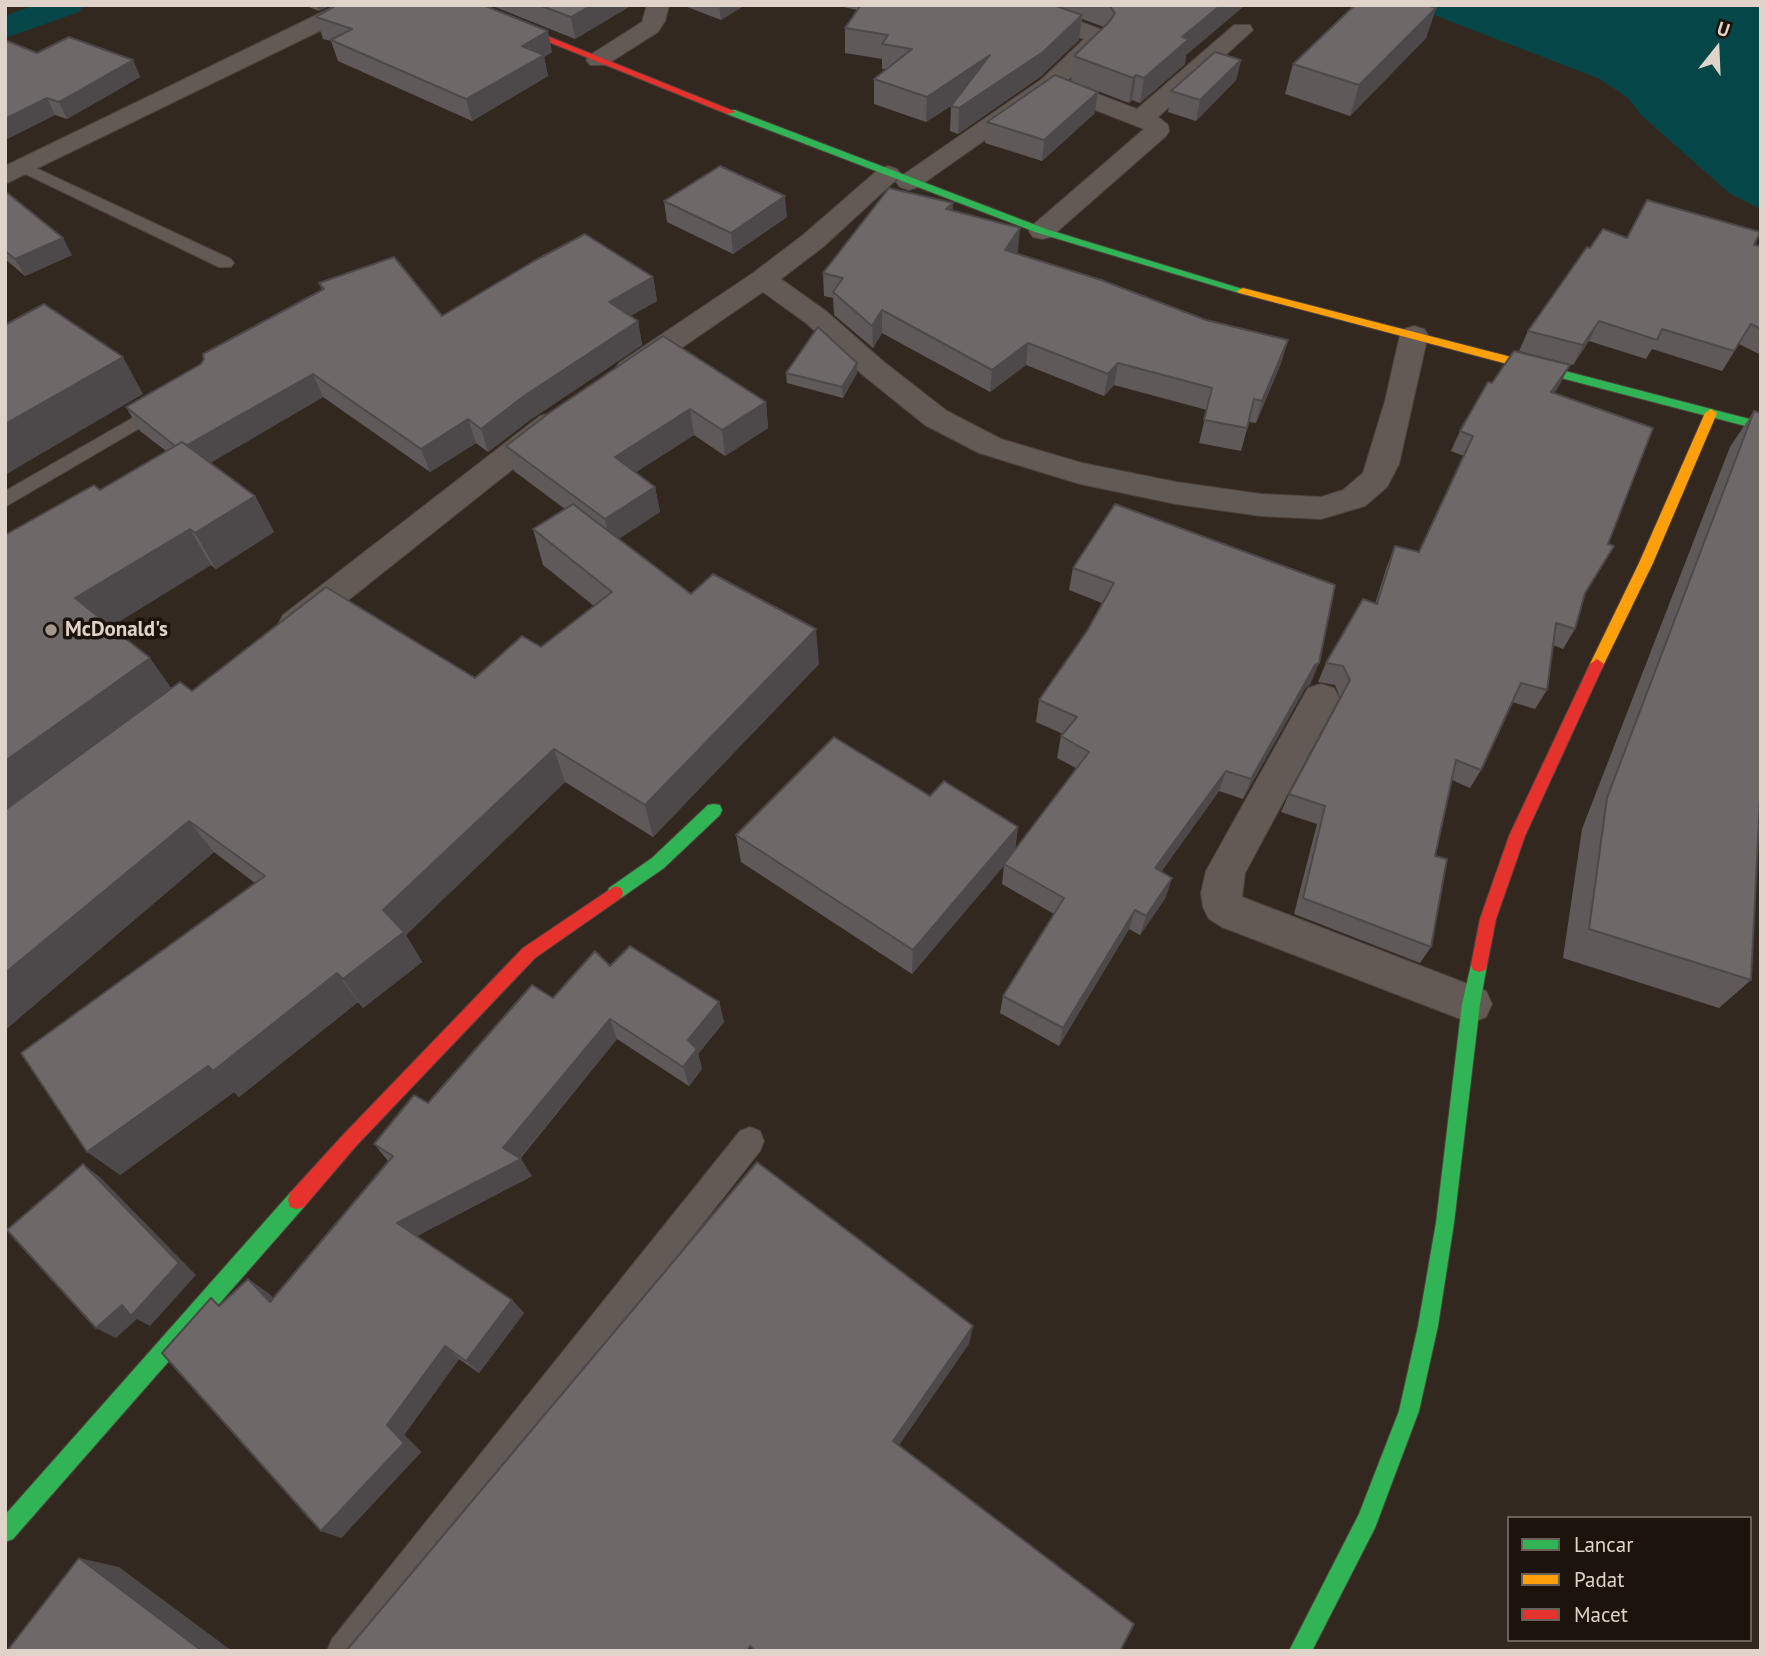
<!DOCTYPE html>
<style>
body{margin:0}
#map{position:relative;width:1766px;height:1656px;overflow:hidden;background:#332820;font-family:"PT Sans",sans-serif}
canvas{display:block}
.frame{position:absolute;inset:0;border:7px solid #e0d3ca;pointer-events:none}
.legend{position:absolute;left:1507px;top:1516px;width:245px;height:126px;box-sizing:border-box;background:#1b130c;border:2px solid #6a6058;margin:0;padding:9px 12px;list-style:none;font-size:21px;color:#e0d3ca}
.legend li{display:flex;align-items:center;gap:14px;height:35px}
.legend b{width:35px;border:2px solid #6a6058}
.north{position:absolute;left:1682px;top:14px;width:70px;height:70px;-webkit-text-stroke:5px #1b130c;paint-order:stroke;rotate:18deg;font-size:19px;font-weight:700;line-height:28px;text-align:center;color:#e0d3ca}
.north::after{content:'';display:block;margin:auto;width:24px;height:32px;background:#e0d3ca;clip-path:polygon(50% 0,100% 100%,50% 72%,0 100%)}
</style>
<div id="map">
<canvas width="1766" height="1656"></canvas>
<div class="frame"></div>
<ul class="legend">
<li><b style="height:9px;background:#30b455"></b>Lancar</li>
<li><b style="height:9px;background:#ff9f0a"></b>Padat</li>
<li><b style="height:9px;background:#e5322d"></b>Macet</li>
</ul>
<div class="north">U</div>
</div>
<script>
const c = document.querySelector('canvas').getContext('2d');
c.lineJoin = 'round';
function fill(path, color) { c.fillStyle = color; c.fill(path, 'evenodd'); }
const shape = rows => new Path2D(rows.map(r => 'M' + r).join(''));
function trace(path, color, width, dash) { c.strokeStyle = color; c.lineWidth = width; c.lineCap = dash ? 'butt' : 'round'; c.setLineDash(dash || []); c.stroke(path); }
function write(font, color, halo, rows, align = 'center') {
  c.font = font + ' "PT Sans",sans-serif'; c.lineWidth = 7; c.setLineDash([]); c.textBaseline = 'middle'; c.strokeStyle = halo; c.fillStyle = color; for (const [text, x, y, turn = 0] of rows) {
    c.save(); c.translate(x, y); c.rotate((+turn || 0) * Math.PI / 180); c.textAlign = isNaN(turn) ? turn : align; if (halo) c.strokeText(text, 0, 0); c.fillText(text, 0, 0); c.restore();
  }
}
const water = shape([
 [1408,5,1761,5,1761,209,1729,193,1641,115,1628,98,1600,79]
]);
const canal = shape([
 [35,5,84,5,79,12,5,38,5,16,35,5]
]);
const lane = shape([
 [23,162,231,259,234,263,231,267,219,267,17,170,15,167,23,162],
 [162,401,169,403,172,407,169,411,5,507,5,491,162,401],
 [750,1127,760,1131,764,1141,760,1151,366,1651,327,1651,332,1639,740,1131,750,1127]
]);
const street = shape([
 [337,5,366,5,363,10,5,184,5,166,337,5],
 [647,5,669,5,665,21,658,32,606,65,590,65,586,60,590,55,642,22,647,5],
 [1001,5,1034,5,1103,30,1109,39,1105,44,1066,82,1137,109,1234,25,1250,25,1253,30,1158,117,1168,125,1169,131,1166,136,1051,237,1042,239,1033,237,1029,231,1033,225,1144,129,1052,93,918,187,909,190,900,187,896,182,900,177,1042,79,1084,39,1004,10,1001,5],
 [888,166,897,169,901,174,897,179,823,247,781,279,826,311,884,362,947,411,1001,439,1082,463,1176,482,1261,494,1321,497,1343,490,1363,473,1385,401,1400,335,1404,329,1414,326,1424,329,1428,335,1399,464,1387,487,1365,506,1321,519,1261,516,1176,504,1080,484,979,453,925,425,864,376,806,323,763,292,639,377,629,379,619,377,614,370,619,363,753,273,803,235,879,169,888,166],
 [551,413,562,416,566,423,562,430,307,633,295,637,283,633,278,624,283,615,540,416,551,413],
 [1321,684,1334,688,1339,698,1245,873,1242,897,1486,991,1492,1004,1486,1017,1471,1023,1222,927,1209,919,1203,907,1201,893,1206,871,1308,688,1321,684]
]);
const fast = shape([
 [727,110,735,110,1046,229,1249,291,1239,293,1038,233,727,114,727,110],
 [1515,358,1761,422,1761,430,1511,365,1511,359,1515,358],
 [714,804,720,805,722,810,720,815,664,868,621,898,615,900,609,898,607,893,609,888,652,858,708,805,714,804],
 [1479,958,1485,960,1487,965,1480,1004,1454,1223,1438,1326,1419,1411,1375,1528,1312,1651,1289,1651,1359,1514,1399,1411,1418,1326,1436,1223,1462,1004,1471,965,1473,960,1479,958],
 [297,1191,304,1193,306,1200,304,1207,13,1539,5,1542,5,1515,290,1193,297,1191]
]);
const slow = shape([
 [1243,288,1519,359,1521,362,1515,366,1239,293,1237,291,1243,288],
 [1711,409,1717,413,1653,563,1602,668,1592,668,1590,664,1639,563,1705,413,1711,409]
]);
const jam = shape([
 [457,5,470,5,736,112,727,114,457,5],
 [1597,659,1604,664,1525,836,1496,919,1487,965,1485,970,1479,972,1473,970,1471,965,1480,919,1509,836,1590,664,1597,659],
 [615,886,621,888,623,893,621,898,535,958,356,1146,304,1207,297,1209,290,1207,288,1200,290,1193,344,1134,523,948,615,886]
]);
const wall = shape([
 [304,5,331,5,319,11],
 [490,5,632,5,575,39],
 [682,5,745,5,721,20],
 [835,5,1245,5,1186,55,1185,64,1140,103,1132,100,1129,103,1071,81,1074,56,1104,27,1082,19,1079,40,1040,77,958,134,950,131,951,106,926,122,874,104,874,79,886,69,882,69,882,59,845,53,845,28,857,10],
 [1436,8,1426,38,1350,116,1285,94,1293,64],
 [316,17,552,52,544,57,548,76,472,121,338,61,331,41,323,39],
 [37,53,133,60,140,77,67,119,55,115,5,140],
 [1241,60,1236,80,1196,121,1168,112,1171,91],
 [1095,113,1042,161,985,143,987,122],
 [5,191,72,255,25,276,5,259],
 [664,201,787,217,733,254,667,222],
 [953,211,1018,251,1016,253,1206,320,1288,340,1281,363,1256,423,1249,422,1241,451,1199,443,1207,410,1114,385,1104,396,1026,365,990,392,882,333,873,348,834,315,833,298,824,296,823,273],
 [1627,238,1754,245,1761,246,1761,355,1739,344,1722,371,1652,349,1646,359,1589,341,1573,365,1519,351,1528,331,1590,248],
 [653,277,657,301,630,316,638,321,642,345,530,420,488,452,476,443,430,472,323,397,210,463,255,496,274,532,216,569,211,565,111,626,171,688,192,691,475,678,541,647,594,606,543,565,533,529,565,509,514,471,506,446,549,413,766,402,768,428,725,456,694,435,636,472,655,487,660,512,618,539,691,594,819,664,653,837,565,782,406,935,422,962,363,1008,358,1002,239,1097,234,1092,120,1175,255,883,214,852,5,1030,5,535,100,490,166,451,140,431,126,407,201,364,322,290,319,283,442,316],
 [1570,365,1554,393,1585,593,1575,629,1563,649,1553,645,1547,690,1535,709,1512,702,1481,770,1470,788,1452,780,1435,856,1431,947,1420,963,1294,914,1317,824,1281,812,1289,794,1340,698,1335,685,1318,682,1326,663,1375,604,1387,566,1395,546,1419,552,1464,456,1451,451,1460,431,1492,383],
 [786,373,857,373,843,398,787,383],
 [1754,411,1761,413,1761,804,1760,803,1751,980,1719,1008,1563,958,1582,829,1730,447],
 [1115,504,1310,685,1306,687,1243,799,1219,791,1161,872,1166,897,1140,935,1129,929,1059,1046,1000,1013,1003,996,1054,914,1002,884,1004,865,912,974,741,862,736,835,930,796,1018,827,1015,850,1076,768,1057,758,1061,736,1063,734,1036,722,1039,700,1087,631,1102,603,1069,590,1073,568],
 [610,966,719,1002,724,1022,698,1054,702,1069,689,1086,617,1039,520,1159,532,1176,417,1236,512,1300,524,1313,479,1373,459,1359,404,1435,421,1452,341,1538,221,1304,248,1279,268,1293,274,1299,389,1162,374,1144,428,1103,553,998]
]);
const shadedWall = shape([
 [317,5,331,5,319,11],
 [592,5,632,5,575,39,571,17],
 [719,5,745,5,721,20],
 [1221,5,1245,5,1186,55,1185,64,1140,103,1144,78,1182,37],
 [1436,8,1426,38,1350,116,1359,85],
 [1082,15,1079,40,1040,77,958,134,959,108],
 [548,31,552,52,544,57,548,76,472,121,466,99,522,46],
 [990,55,988,80,926,122,927,97],
 [133,60,140,77,67,119,59,102],
 [1241,60,1236,80,1196,121,1200,100],
 [1136,75,1132,100,1129,103,1133,78],
 [1098,92,1095,113,1042,161,1044,140],
 [47,98,55,115,5,140,5,119],
 [785,196,787,217,733,254,731,233],
 [953,203,952,226,946,209],
 [1020,228,1018,251,1003,273,1005,250],
 [63,238,72,255,25,276,15,259],
 [653,277,657,301,613,326,609,302],
 [882,310,882,333,873,348,872,326],
 [638,321,642,345,530,420,488,452,481,429,524,396],
 [1599,321,1589,341,1573,365,1583,345],
 [1288,340,1281,363,1256,423,1262,401],
 [1028,343,1026,365,990,392,992,370],
 [123,357,143,394,5,475,5,424],
 [857,363,857,373,843,398,842,387],
 [1118,363,1114,385,1104,396,1108,374],
 [1570,365,1559,386,1541,413,1551,392],
 [313,374,323,397,193,473,180,449],
 [766,402,768,428,725,456,722,430],
 [690,409,694,435,621,482,615,457],
 [468,419,476,443,430,472,421,449],
 [655,487,660,512,611,544,605,519],
 [255,496,274,532,216,569,195,533],
 [190,529,211,565,101,633,75,598],
 [816,629,819,664,653,837,645,805],
 [150,658,174,692,5,816,5,761],
 [1319,663,1310,685,1306,687,1243,799,1251,779,1315,665],
 [554,749,565,782,406,935,422,962,363,1008,343,979,383,910],
 [1226,771,1219,791,1149,888,1155,868],
 [189,821,214,852,5,1030,5,973],
 [1018,827,1014,854,912,974,913,950],
 [1172,878,1166,897,1140,935,1146,916],
 [1135,910,1129,929,1059,1046,1063,1028],
 [337,973,358,1002,239,1097,234,1092,120,1175,87,1152],
 [719,1002,724,1022,698,1054,702,1069,689,1086,683,1067,688,1040],
 [610,1019,617,1039,518,1160,521,1159,532,1176,413,1238,397,1223,503,1148],
 [83,1164,101,1178,196,1275,150,1326,137,1319,116,1338,96,1328],
 [248,1279,268,1293,290,1316,270,1302],
 [512,1300,524,1313,479,1373,466,1361],
 [973,1326,969,1344,893,1454,893,1441],
 [445,1346,459,1359,404,1435,421,1452,341,1538,321,1531,387,1425],
 [79,1558,119,1567,232,1651,202,1651]
]);
const building = shape([
 [337,5,483,5,548,31,522,46,544,55,466,99,331,40,352,29,316,17,337,5],
 [539,5,592,5,571,17,539,5],
 [861,5,1053,5,1082,15,1043,52,959,108,951,106,990,55,927,97,874,79,912,49,882,44,888,35,845,28,861,5],
 [1109,5,1221,5,1182,37,1189,39,1144,78,1136,75,1133,78,1074,56,1110,21,1115,13,1109,5],
 [1355,5,1427,5,1436,8,1359,85,1293,64,1355,5],
 [69,37,133,60,59,102,47,98,5,119,5,40,37,53,69,37],
 [1215,52,1241,60,1200,100,1171,91,1215,52],
 [1055,75,1098,92,1044,140,987,122,1055,75],
 [720,166,785,196,731,233,664,201,720,166],
 [889,188,953,203,946,209,1020,228,1005,250,1101,280,1206,320,1288,340,1262,401,1254,399,1247,428,1204,420,1212,388,1118,363,1108,374,1028,343,992,370,882,310,872,326,833,292,843,278,823,273,889,188],
 [5,191,63,238,15,259,5,251,5,191],
 [1647,200,1760,232,1754,245,1761,246,1761,329,1751,324,1734,351,1662,329,1657,340,1599,321,1583,345,1528,331,1587,247,1590,248,1603,229,1627,238,1647,200],
 [585,234,653,277,609,302,638,321,524,396,481,429,468,419,421,449,313,374,187,445,182,442,175,446,126,407,201,364,204,359,203,354,324,289,319,283,394,257,442,316,534,261,585,234],
 [44,304,123,357,5,424,5,325,44,304],
 [818,327,857,363,842,387,786,373,818,327],
 [663,336,766,402,722,430,690,409,615,457,655,487,605,519,506,446,549,413,663,336],
 [1514,351,1570,365,1551,392,1653,428,1608,544,1614,546,1585,593,1575,629,1556,623,1547,690,1521,683,1481,770,1456,760,1435,856,1447,859,1431,947,1303,898,1325,806,1289,794,1350,680,1343,666,1326,663,1363,599,1377,604,1395,546,1419,552,1473,436,1460,431,1488,382,1492,383,1514,351],
 [1754,411,1761,413,1761,778,1751,980,1589,929,1607,798,1754,411],
 [182,442,255,496,195,533,190,529,75,598,150,658,5,761,5,535,94,485,100,490,182,442],
 [573,504,691,594,713,574,816,629,645,805,554,749,383,910,404,932,343,979,337,973,213,1071,208,1066,87,1152,21,1053,265,876,189,821,5,973,5,810,180,682,192,691,326,587,475,678,522,636,541,647,612,592,533,529,573,504],
 [1115,504,1335,585,1319,663,1315,665,1251,779,1226,771,1155,868,1172,878,1146,916,1135,910,1063,1028,1003,996,1064,898,1004,864,1089,752,1061,736,1077,717,1039,700,1087,631,1114,583,1073,568,1115,504],
 [834,737,930,796,944,781,1018,827,913,950,736,835,834,737],
 [630,946,719,1002,688,1040,697,1049,683,1067,610,1019,503,1148,521,1159,397,1223,512,1300,466,1361,445,1346,387,1425,404,1443,321,1531,162,1353,211,1298,219,1306,248,1279,270,1302,393,1156,374,1144,414,1095,428,1103,532,985,553,998,595,951,610,966,630,946],
 [757,1162,973,1326,893,1441,1134,1624,1120,1651,755,1651,750,1646,747,1651,346,1651,757,1162],
 [83,1164,179,1263,131,1316,122,1305,96,1328,7,1230,83,1164],
 [79,1558,202,1651,7,1651,79,1558]
]);
const markers = [
 [51,630,7,"#a3978e"]
];
const poiNames = [
 ["McDonald's",65,630]
];
fill(water, '#054748');
fill(canal, '#054748');
trace(lane, '#4d433d', 2);
trace(street, '#4d433d', 2);
trace(fast, '#4d433d', 2);
trace(slow, '#4d433d', 2);
trace(jam, '#4d433d', 2);
fill(lane, '#625a54');
fill(street, '#625a54');
fill(fast, '#30b455');
fill(slow, '#ff9f0a');
fill(jam, '#e5322d');
fill(wall, '#5f595a');
fill(shadedWall, '#4d494a');
fill(building, '#6e6869');
trace(building, '#4d494a', 2);
for (const [x, y, r, color] of markers) { const dot = new Path2D(); dot.arc(x, y, r, 0, 2 * Math.PI); c.fillStyle = color; c.fill(dot); trace(dot, '#1b130c', 2.5); }
write('bold 21px', '#e0d3ca', '#1b130c', poiNames, 'left');
</script>
